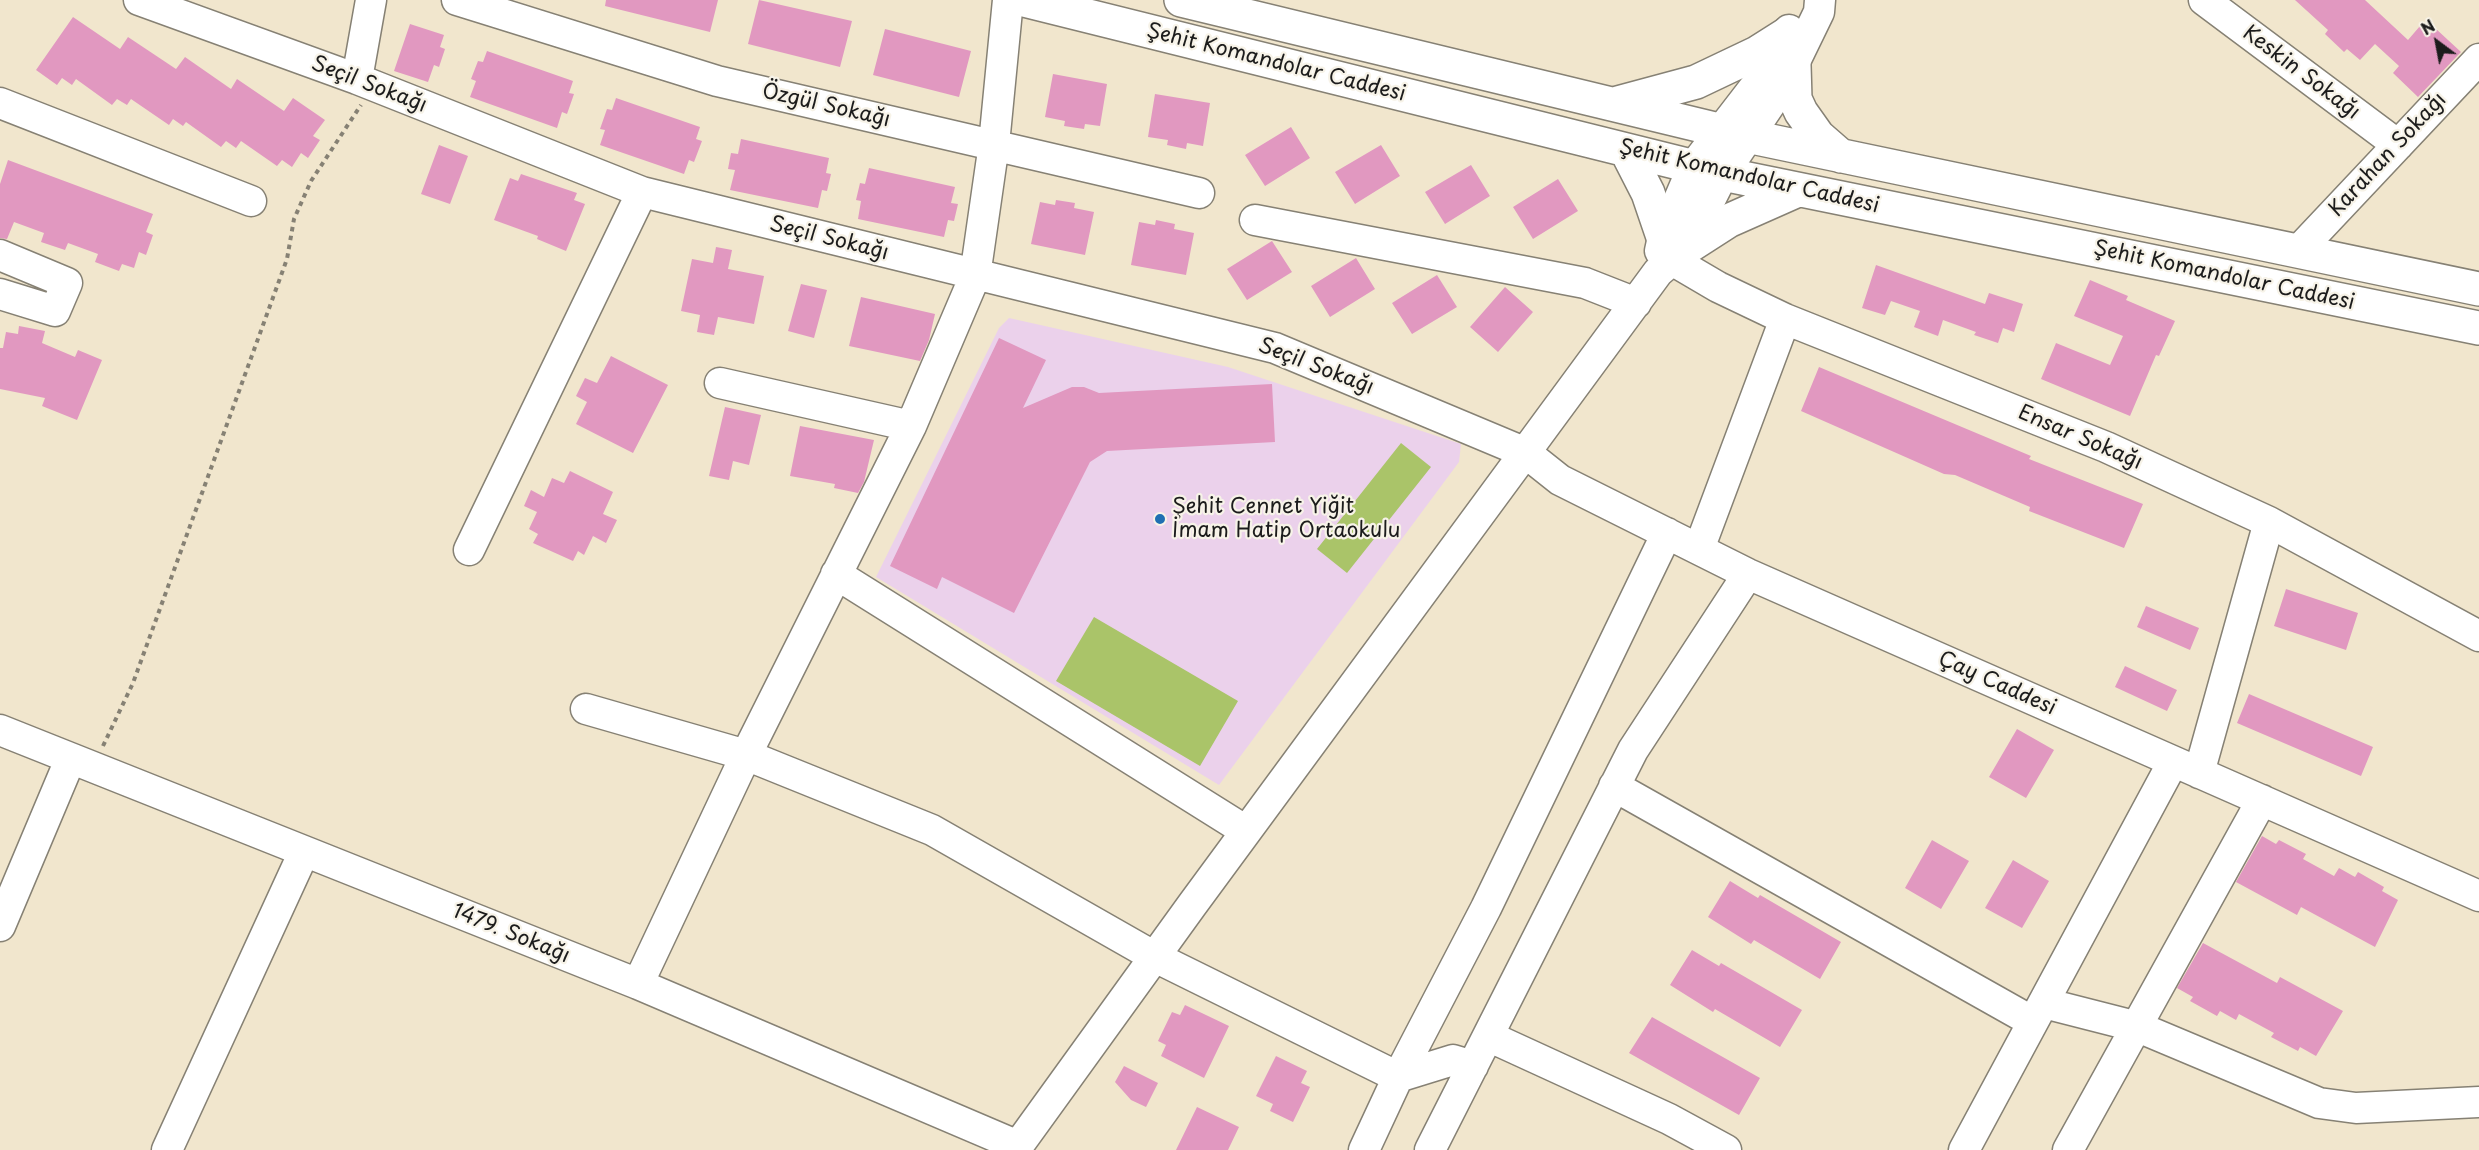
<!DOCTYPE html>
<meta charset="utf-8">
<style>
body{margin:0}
#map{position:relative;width:2479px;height:1150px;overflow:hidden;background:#f1e6cd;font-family:"Playpen Sans",sans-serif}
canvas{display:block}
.north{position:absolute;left:2407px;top:12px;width:60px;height:60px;-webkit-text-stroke:4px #f7f3e8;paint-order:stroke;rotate:328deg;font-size:16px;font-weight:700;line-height:24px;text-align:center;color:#1c1c1c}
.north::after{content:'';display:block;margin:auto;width:21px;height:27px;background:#1c1c1c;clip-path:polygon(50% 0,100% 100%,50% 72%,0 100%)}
</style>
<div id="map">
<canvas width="2479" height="1150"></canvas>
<div class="north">N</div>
</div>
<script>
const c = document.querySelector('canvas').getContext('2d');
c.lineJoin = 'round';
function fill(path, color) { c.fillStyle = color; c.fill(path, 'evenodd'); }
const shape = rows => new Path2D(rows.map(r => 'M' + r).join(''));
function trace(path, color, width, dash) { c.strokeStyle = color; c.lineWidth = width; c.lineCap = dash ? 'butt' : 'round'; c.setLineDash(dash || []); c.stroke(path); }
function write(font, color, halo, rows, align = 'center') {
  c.font = font + ' "Playpen Sans",sans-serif'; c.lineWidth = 4.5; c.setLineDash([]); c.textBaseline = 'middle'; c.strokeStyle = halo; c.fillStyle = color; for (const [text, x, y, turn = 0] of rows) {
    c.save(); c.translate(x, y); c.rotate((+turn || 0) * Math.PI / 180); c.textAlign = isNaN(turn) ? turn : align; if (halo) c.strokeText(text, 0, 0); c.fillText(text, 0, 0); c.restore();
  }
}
const built = shape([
 [1009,318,1228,367,1461,444,1459,462,1219,785,876,577,999,328]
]);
const green = shape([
 [1401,443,1431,467,1347,573,1317,549],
 [1094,617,1238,701,1200,766,1056,681]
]);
const building = shape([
 [606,0,718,0,710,32,605,6],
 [759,0,852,21,840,67,748,44],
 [2295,0,2365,0,2408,40,2420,26,2429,35,2435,28,2461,52,2418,97,2393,73,2399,66,2375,44,2360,60,2347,49,2344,52,2325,34,2328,30],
 [73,17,120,49,128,37,176,69,185,57,231,89,237,79,284,111,293,98,325,120,313,136,320,140,308,158,301,153,292,167,282,160,277,166,241,141,236,148,226,141,221,147,186,122,183,126,173,119,169,125,131,99,127,105,117,99,112,105,76,79,72,85,62,78,57,85,36,70],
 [410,24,444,35,440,47,445,49,439,67,434,65,428,82,394,71],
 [885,29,971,51,959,97,873,75],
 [487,51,573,81,569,93,574,94,567,114,562,112,557,128,470,97,476,81,471,79,478,61,483,62],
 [1053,74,1107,84,1100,126,1085,124,1084,129,1064,126,1065,121,1045,117],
 [1155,94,1210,103,1203,146,1187,143,1186,149,1167,145,1168,140,1148,137],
 [616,98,700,127,696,139,702,141,694,162,689,160,684,174,600,145,605,130,600,129,607,109,612,110],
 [1291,127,1310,158,1265,186,1245,155],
 [741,139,829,158,826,173,831,174,827,191,822,190,818,208,730,190,735,170,728,169,731,153,738,154],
 [439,145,468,156,450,204,421,194],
 [1381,145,1400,176,1355,204,1335,172],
 [8,160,153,214,146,232,153,235,146,255,139,252,134,268,122,264,119,271,95,262,98,254,68,243,65,250,41,242,44,233,14,222,7,239,0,238,0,184],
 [1471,165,1490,196,1445,224,1425,192],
 [869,168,955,187,951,203,958,204,954,221,948,220,944,237,858,219,861,201,856,200,860,183,865,184],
 [521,174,577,193,574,200,585,204,566,251,537,239,538,236,494,220,510,178,518,181],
 [1558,179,1578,211,1533,239,1513,207],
 [1056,200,1075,203,1074,208,1094,212,1085,255,1031,244,1040,202,1055,205],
 [1156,220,1175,224,1174,229,1194,233,1186,275,1131,265,1139,222,1155,225],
 [1272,241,1292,272,1247,300,1227,269],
 [716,247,732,250,728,269,764,276,754,324,718,317,714,335,697,332,700,315,681,311,692,259,713,263],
 [1356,258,1375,289,1330,317,1311,286],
 [1876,265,1985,304,1989,293,2023,304,2014,332,2003,328,1998,343,1974,335,1976,332,1943,320,1938,336,1914,327,1920,311,1891,301,1885,315,1862,308],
 [1437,275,1457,307,1412,334,1392,303],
 [2090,280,2128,296,2126,300,2175,321,2159,356,2156,355,2130,416,2041,379,2056,343,2110,365,2123,336,2074,316],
 [801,284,827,290,814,338,788,331],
 [1505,287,1533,312,1498,352,1470,327],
 [861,297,935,314,929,340,920,361,849,346],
 [19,326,45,331,42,343,75,357,78,350,102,360,77,420,42,406,45,398,0,389,0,348,3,348,6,332,18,334],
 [999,338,1046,360,1023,408,1072,387,1084,387,1099,393,1272,384,1275,442,1107,451,1090,462,1014,613,942,577,937,589,890,566],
 [611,356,668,385,633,453,576,424,587,402,576,396,585,378,597,383],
 [1819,367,2031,456,2029,459,2143,504,2124,548,2029,511,2030,507,1955,475,1944,474,1801,411],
 [725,407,761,415,749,465,733,461,729,480,709,476],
 [800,426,874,440,864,482,858,493,834,488,835,484,790,476],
 [570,471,613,492,603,514,617,520,606,543,593,536,584,555,578,551,573,561,533,543,538,534,529,529,537,512,524,506,531,490,544,497,552,478,564,483],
 [2286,589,2358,613,2346,650,2274,626],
 [2146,606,2199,628,2190,650,2137,627],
 [2125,666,2177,690,2167,711,2115,687],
 [2249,694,2373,747,2361,776,2237,723],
 [2017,729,2054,750,2026,798,1989,777],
 [2262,836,2276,844,2279,840,2306,854,2303,859,2334,876,2339,868,2355,877,2358,872,2384,887,2382,891,2398,900,2375,947,2301,907,2297,915,2236,882],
 [1932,840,1969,861,1941,909,1905,888],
 [2013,860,2049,881,2022,928,1985,908],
 [1730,881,1758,898,1760,895,1841,942,1820,979,1754,940,1751,944,1708,917],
 [2203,943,2277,983,2280,977,2343,1011,2316,1056,2300,1047,2298,1051,2271,1037,2274,1033,2239,1014,2236,1020,2220,1011,2217,1016,2190,1001,2193,997,2177,988],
 [1692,950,1719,966,1721,963,1802,1010,1780,1047,1715,1009,1713,1012,1670,985],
 [1185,1005,1229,1026,1204,1078,1161,1056,1166,1045,1158,1041,1172,1012,1180,1015],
 [1652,1017,1760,1078,1739,1115,1629,1053],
 [1276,1056,1307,1071,1301,1083,1310,1087,1293,1122,1270,1111,1273,1104,1256,1096],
 [1124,1066,1158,1083,1146,1107,1131,1100,1115,1082],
 [1197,1107,1239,1127,1228,1150,1176,1150]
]);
const path = shape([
 [103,746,133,683,287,259,294,219,311,181,361,105]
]);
const minor = shape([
 [139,0,357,79,642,192,1275,348,1526,453,1560,480,1748,574,2479,896],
 [457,0,717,81,1199,193],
 [2204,0,2398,145],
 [357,79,371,0],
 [0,103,251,201],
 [1255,220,1585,283,1636,303],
 [1660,251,1663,237,1693,167,1757,84,1789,30],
 [2298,251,2479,59],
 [0,255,67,283,55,311,0,294],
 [1672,260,1718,287,1785,319,2106,447,2269,522,2479,636],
 [720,383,911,426],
 [1699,549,1785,319],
 [469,550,642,192],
 [836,574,1246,831],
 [586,709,746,755,932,830,1155,957,1398,1077,1453,1060,1473,1066],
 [0,730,638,984,1018,1146],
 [2199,773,2269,522],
 [1614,786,2033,1022],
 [0,926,70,760],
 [638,984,746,755,911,426,975,276,994,144,1008,0],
 [2044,1003,2138,1027,2319,1103,2356,1108,2479,1102],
 [1488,1036,1669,1119,1726,1150],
 [167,1150,304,852],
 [1015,1150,1192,905,1658,272,1686,248,1723,174,1785,82,1819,12,1820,0],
 [1364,1150,1398,1077,1486,908,1667,533],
 [1430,1150,1633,750,1748,574],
 [1964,1150,2173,762],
 [2068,1150,2262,800]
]);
const major = shape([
 [1024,0,1723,174,2479,328],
 [1181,0,1723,131,2479,289],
 [1794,65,1795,99,1801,112,1818,136,1841,156],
 [1618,103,1696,82,1757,53,1787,34],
 [1626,150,1648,193,1663,237],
 [1686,248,1728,221,1798,190]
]);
const markers = [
 [1160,519,6,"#1f6fb2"]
];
const streetNames = [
 ["Şehit Komandolar Caddesi",1276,63,14],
 ["Keskin Sokağı",2301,73,37],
 ["Seçil Sokağı",369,85,21],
 ["Özgül Sokağı",826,106,13],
 ["Karahan Sokağı",2388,155,-47],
 ["Şehit Komandolar Caddesi",1749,177,13],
 ["Seçil Sokağı",829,239,14],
 ["Şehit Komandolar Caddesi",2224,276,12],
 ["Seçil Sokağı",1316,367,21],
 ["Ensar Sokağı",2080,438,23],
 ["Çay Caddesi",1997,684,24],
 ["1479. Sokağı",511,934,22]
];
const poiNames = [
 ["Şehit Cennet Yiğit",1172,507],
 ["İmam Hatip Ortaokulu",1172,531]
];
fill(built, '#ebd1eb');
fill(green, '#aac469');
fill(building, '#e198c0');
trace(minor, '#868174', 33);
trace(major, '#868174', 36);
trace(path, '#868174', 4, [4.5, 4.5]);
trace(minor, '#fff', 30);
trace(major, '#fff', 33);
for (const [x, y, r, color] of markers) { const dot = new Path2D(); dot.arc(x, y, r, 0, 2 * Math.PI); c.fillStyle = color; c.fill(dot); trace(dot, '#f7f3e8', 2); }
write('21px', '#1c1c1c', '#f7f3e8', streetNames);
write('21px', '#1c1c1c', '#f7f3e8', poiNames, 'left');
</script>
